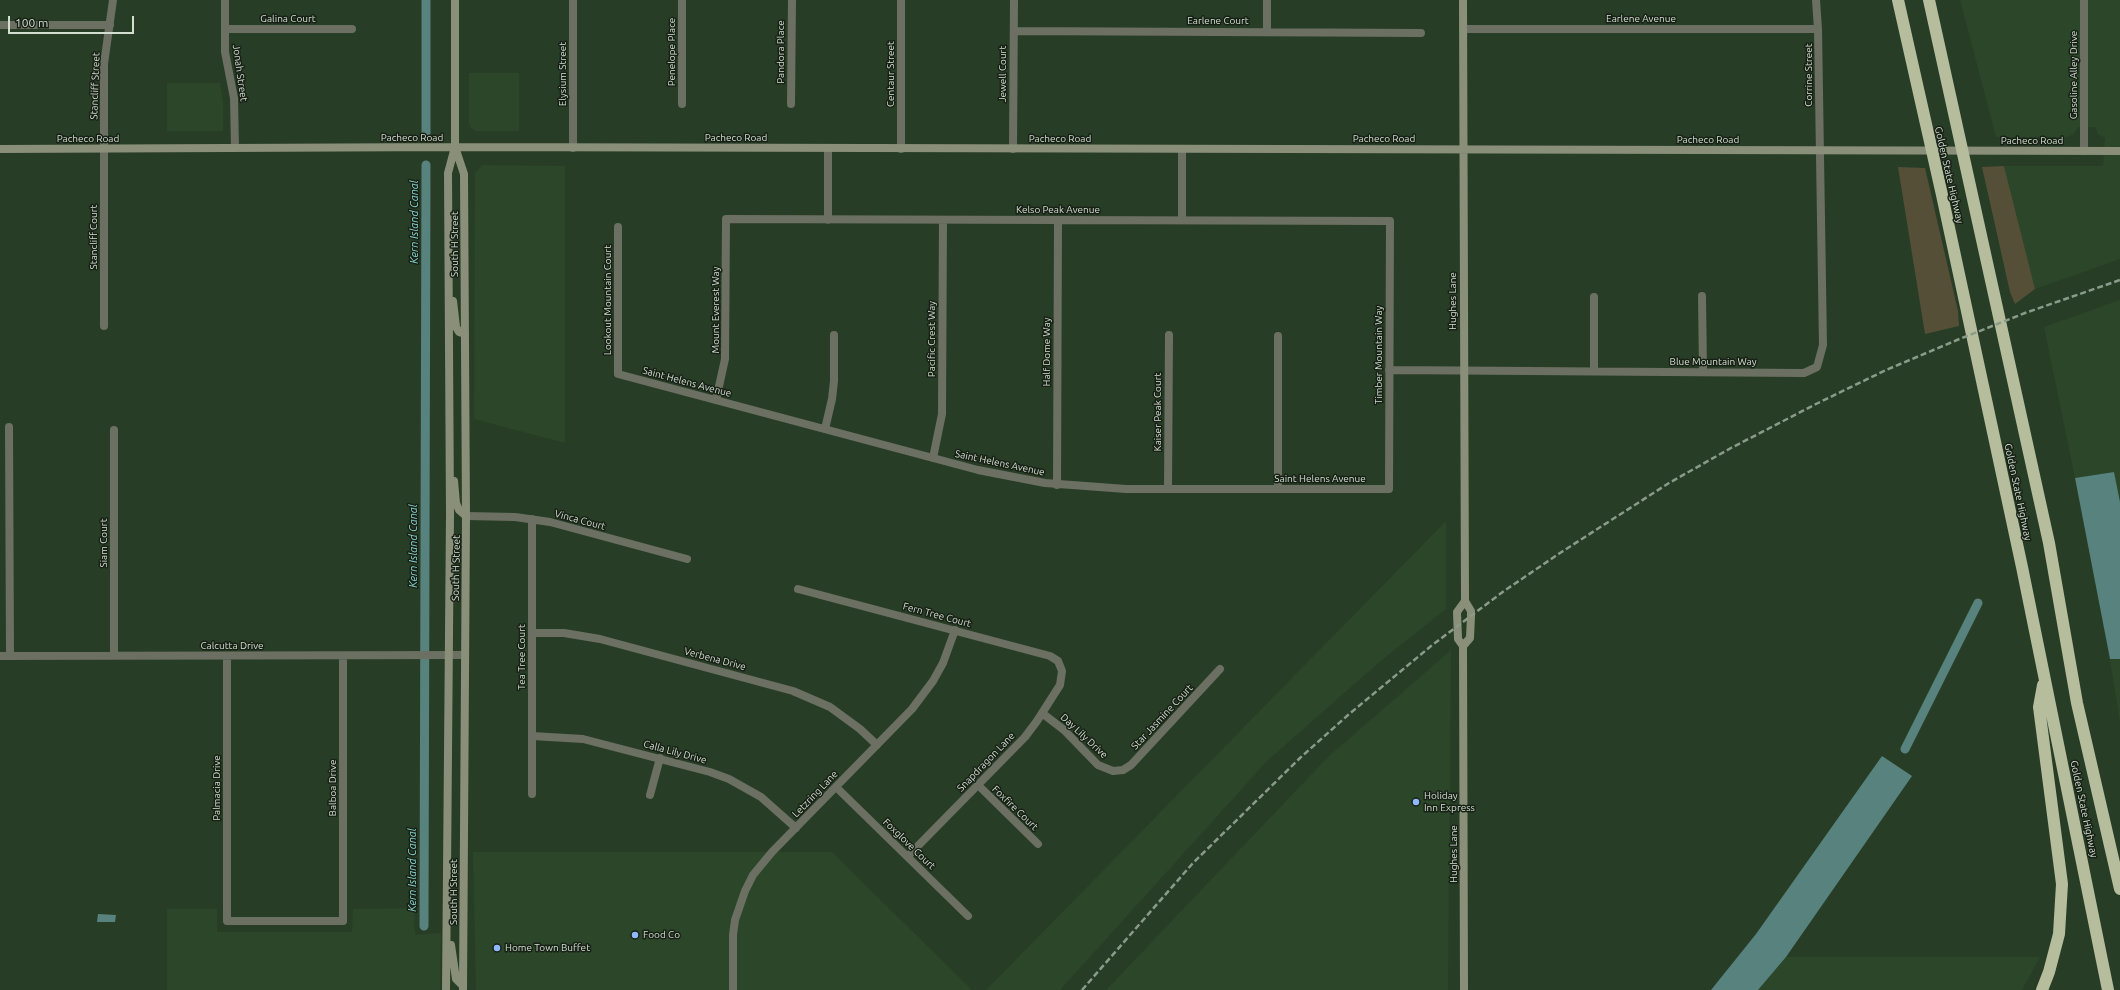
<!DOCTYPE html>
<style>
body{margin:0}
#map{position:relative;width:2120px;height:990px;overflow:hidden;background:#283d26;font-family:Ubuntu,sans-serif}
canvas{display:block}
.scale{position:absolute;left:8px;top:16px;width:126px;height:18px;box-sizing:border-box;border:2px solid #d2dfd0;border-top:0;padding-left:5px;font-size:12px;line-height:14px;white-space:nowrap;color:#d2dfd0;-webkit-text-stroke:3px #182116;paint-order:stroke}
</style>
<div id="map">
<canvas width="2120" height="990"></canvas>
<div class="scale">100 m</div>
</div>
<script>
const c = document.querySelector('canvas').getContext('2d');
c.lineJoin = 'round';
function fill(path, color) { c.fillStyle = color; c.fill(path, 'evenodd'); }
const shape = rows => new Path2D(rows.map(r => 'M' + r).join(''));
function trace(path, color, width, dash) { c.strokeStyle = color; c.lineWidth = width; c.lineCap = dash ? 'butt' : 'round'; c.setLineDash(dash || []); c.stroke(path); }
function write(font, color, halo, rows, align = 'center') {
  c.font = font + ' Ubuntu,sans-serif'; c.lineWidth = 3; c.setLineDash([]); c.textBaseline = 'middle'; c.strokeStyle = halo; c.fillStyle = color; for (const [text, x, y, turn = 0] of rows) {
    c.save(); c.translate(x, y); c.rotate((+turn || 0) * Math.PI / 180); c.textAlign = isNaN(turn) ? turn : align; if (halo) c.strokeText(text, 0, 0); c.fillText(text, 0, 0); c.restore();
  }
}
const built = shape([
 [1960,0,2120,0,2120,259,2035,289,2004,166,2103,166,2105,138,2098,134,2095,127,2078,127,2074,134,2067,137,1996,137],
 [469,73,519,73,519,131,476,131,471,128,469,123],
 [167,83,220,83,223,102,223,131,167,131],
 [482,165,565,166,565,443,474,419,475,173],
 [2120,300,2120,502,2114,472,2075,478,2044,327],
 [1446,521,1446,609,1383,659,1267,761,1060,990,986,990],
 [1451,650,1448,990,1106,990,1328,757],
 [2110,659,2120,659,2120,723],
 [473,852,832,852,972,990,476,990],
 [414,908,415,935,441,933,440,990,167,990,167,909,217,909,217,932,352,932,353,909],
 [1786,957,2040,957,2022,990,1758,990]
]);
const green = shape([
 [2004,166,2035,289,2015,304,2010,292,1982,167],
 [1898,167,1925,168,1958,311,1959,326,1925,334]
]);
const water = shape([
 [2114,472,2120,502,2120,659,2110,659,2075,478],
 [1882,756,1912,776,1786,957,1758,990,1711,990,1756,934],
 [98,914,116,915,115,922,97,922]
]);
const canal = shape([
 [426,133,426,0],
 [1905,749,1978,603],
 [424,926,426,165]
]);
const street = shape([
 [225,0,225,52,234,98,235,148],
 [1267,0,1267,32],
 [2084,0,2084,151],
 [0,25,110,25],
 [225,29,352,29],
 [1463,29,1818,29],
 [1014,31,1421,33],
 [682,104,682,0],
 [791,104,792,0],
 [573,148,573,0],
 [901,149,901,0],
 [1013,149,1014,0],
 [828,220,828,149],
 [1182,220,1182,149],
 [618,227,618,374,978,470,1045,483,1126,489,1389,489,1390,221,726,219,725,359,716,400],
 [1702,296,1703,372],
 [104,326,104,64,113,0],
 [1389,370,1804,373,1817,367,1823,345,1818,29,1816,0],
 [1594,371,1594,297],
 [9,427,10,656],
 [825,429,832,399,834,381,834,335],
 [114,430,114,656],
 [933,458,942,414,943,220],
 [1057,485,1058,220],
 [1168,489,1169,335],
 [1278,489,1278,336],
 [466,516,515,517,550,522,687,559],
 [798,589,1050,656,1058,661,1062,671,1060,685,1037,721,1025,737,908,856],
 [532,633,564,633,600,639,793,691,830,707,860,729,877,745],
 [0,656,464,655],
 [227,656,227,921,343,921,343,656],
 [1042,713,1064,730,1098,765,1113,771,1123,770,1131,765,1220,669],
 [532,736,583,739,710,772,729,779,761,797,796,828],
 [978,785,1038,844],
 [836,787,968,916],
 [532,794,532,519],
 [650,795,660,758],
 [733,990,733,935,735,920,745,891,753,875,772,852,912,709,933,681,943,663,955,630]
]);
const secondary = shape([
 [1463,0,1465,601,1471,611,1471,616,1470,638,1463,646],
 [455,147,464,174,466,516,463,990],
 [0,149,455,147,2120,151],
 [453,301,456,327,459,332,465,334],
 [454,481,456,503,459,510,466,516],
 [451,945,456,979,463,986],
 [446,990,450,515,448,173,455,147,455,0],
 [1464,990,1463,646,1458,639,1457,612,1465,601]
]);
const highway = shape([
 [1898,0,1942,195,2022,567,2108,990],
 [1929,0,2049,543,2077,703,2120,889],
 [2042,990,2049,972,2059,934,2062,884,2039,707,2043,685]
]);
const rail = shape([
 [1082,990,1193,863,1300,758,1348,715,1431,646,1504,591,1560,553,1669,483,1731,448,1818,403,1886,370,1957,340,2025,313,2120,280]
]);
const markers = [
 [1416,802,4,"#8eb9fc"],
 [635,935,4,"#8eb9fc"],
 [497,948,4,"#8eb9fc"]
];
const streetNames = [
 ["Galina Court",288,19],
 ["Earlene Avenue",1641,19],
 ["Earlene Court",1218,21],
 ["Penelope Place",672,52,-90],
 ["Pandora Place",781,52,-90],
 ["Jonah Street",240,73,82],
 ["Elysium Street",563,74,-90],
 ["Centaur Street",891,74,-90],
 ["Jewell Court",1003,74,-90],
 ["Corrine Street",1809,75,-90],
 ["Gasoline Alley Drive",2074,75,-90],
 ["Stancliff Street",95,86,-88],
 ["Pacheco Road",412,138],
 ["Pacheco Road",736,138],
 ["Pacheco Road",88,139],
 ["Pacheco Road",1060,139],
 ["Pacheco Road",1384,139],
 ["Pacheco Road",1708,140],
 ["Pacheco Road",2032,141],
 ["Golden State Highway",1949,175,77],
 ["Kelso Peak Avenue",1058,210],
 ["Stancliff Court",94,237,-90],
 ["South H Street",455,244,-90],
 ["Lookout Mountain Court",608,300,-90],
 ["Hughes Lane",1453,301,-90],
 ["Mount Everest Way",716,310,-90],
 ["Pacific Crest Way",932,339,-90],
 ["Half Dome Way",1047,352,-90],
 ["Timber Mountain Way",1379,355,-90],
 ["Blue Mountain Way",1713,362],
 ["Saint Helens Avenue",687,382,15],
 ["Kaiser Peak Court",1158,412,-90],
 ["Saint Helens Avenue",1000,463,12],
 ["Saint Helens Avenue",1320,479],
 ["Golden State Highway",2018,492,78],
 ["Vinca Court",580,520,15],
 ["Siam Court",104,543,-90],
 ["South H Street",456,568,-89],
 ["Fern Tree Court",937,615,15],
 ["Calcutta Drive",232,646],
 ["Tea Tree Court",522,657,-90],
 ["Verbena Drive",715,659,15],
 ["Star Jasmine Court",1162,717,-47],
 ["Day Lily Drive",1084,736,43],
 ["Calla Lily Drive",675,752,15],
 ["Snapdragon Lane",986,762,-46],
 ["Palmacia Drive",217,788,-90],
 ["Balboa Drive",333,788,-90],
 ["Letzring Lane",815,794,-46],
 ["Foxfire Court",1015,808,44],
 ["Golden State Highway",2084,809,78],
 ["Foxglove Court",909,844,44],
 ["Hughes Lane",1454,854,-90],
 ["South H Street",454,892,-90]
];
const poiNames = [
 ["Holiday",1424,796],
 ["Inn Express",1424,808],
 ["Food Co",643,935],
 ["Home Town Buffet",505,948]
];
const waterNames = [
 ["Kern Island Canal",414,222,-90],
 ["Kern Island Canal",413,546,-90],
 ["Kern Island Canal",412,870,-90]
];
fill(built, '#2c4629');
fill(green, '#554f38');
fill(water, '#58827e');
trace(canal, '#58827e', 9);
trace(street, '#6c7062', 8);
trace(secondary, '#8a8f7a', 8);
trace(highway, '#b5bd9c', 12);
trace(rail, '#8b9b89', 2.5, [6, 3]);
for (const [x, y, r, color] of markers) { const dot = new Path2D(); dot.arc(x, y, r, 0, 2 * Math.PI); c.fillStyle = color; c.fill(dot); trace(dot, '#182116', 1.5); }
write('10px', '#d2dfd0', '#182116', streetNames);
write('10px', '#d2dfd0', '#182116', poiNames, 'left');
write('italic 11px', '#8ad6d0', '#182116', waterNames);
</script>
